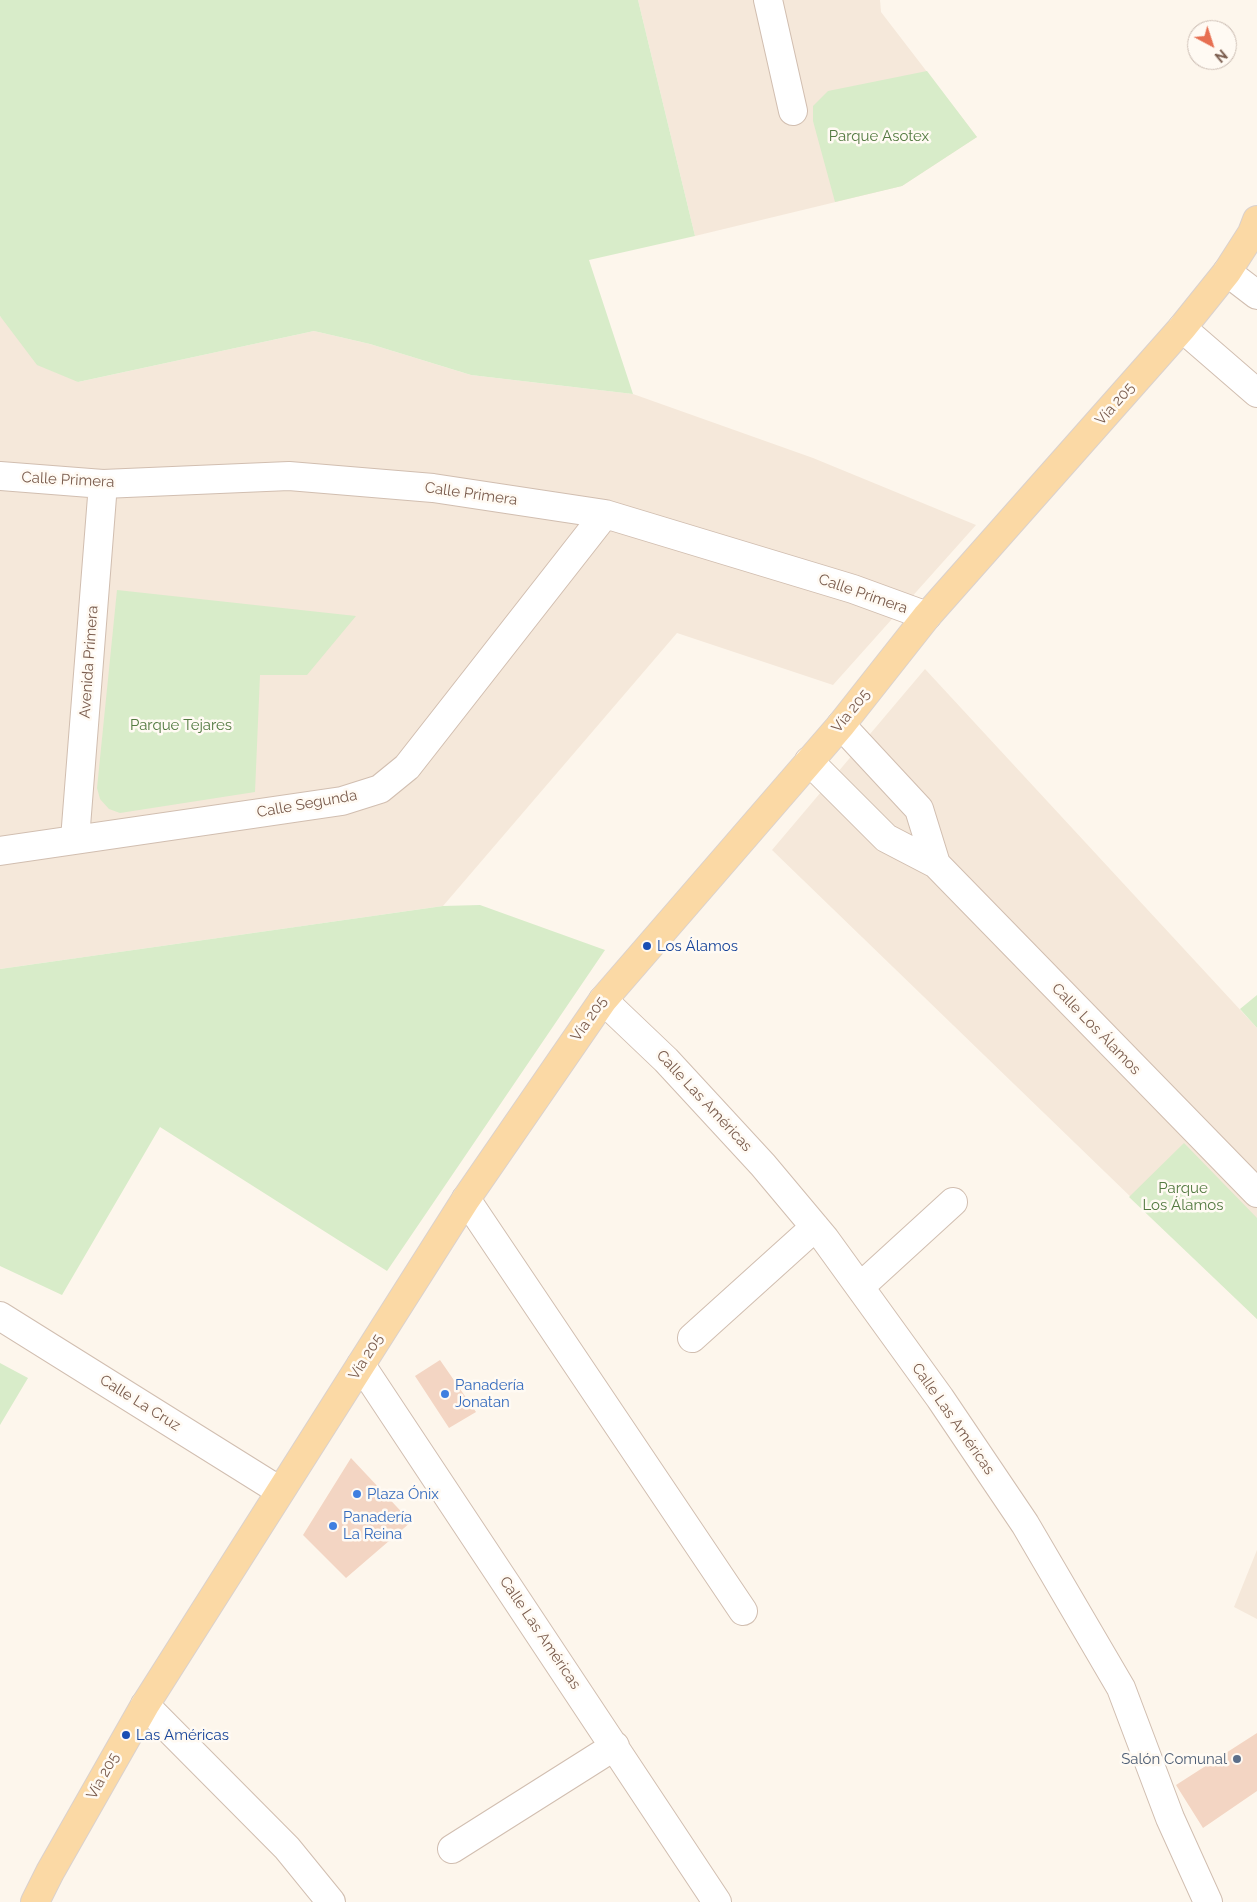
<!DOCTYPE html>
<meta charset="utf-8">
<style>
body{margin:0}
#map{position:relative;width:1257px;height:1902px;overflow:hidden;background:#fdf6ec;font-family:Raleway,sans-serif}
canvas{display:block}
.north{position:absolute;left:1187px;top:20px;width:50px;height:50px;box-sizing:border-box;background:#fffaf3;border:1px solid #cabbb1;border-radius:50%;rotate:140deg;font-size:14px;font-weight:700;line-height:20px;text-align:center;color:#7a5c4d}
.north::after{content:'';display:block;margin:auto;width:18px;height:22px;background:#e76f51;clip-path:polygon(50% 0,100% 100%,50% 72%,0 100%)}
</style>
<div id="map">
<canvas width="1257" height="1902"></canvas>
<div class="north">N</div>
</div>
<script>
const c = document.querySelector('canvas').getContext('2d');
c.lineJoin = 'round';
function fill(path, color) { c.fillStyle = color; c.fill(path, 'evenodd'); }
const shape = rows => new Path2D(rows.map(r => 'M' + r).join(''));
function trace(path, color, width, dash) { c.strokeStyle = color; c.lineWidth = width; c.lineCap = dash ? 'butt' : 'round'; c.setLineDash(dash || []); c.stroke(path); }
function write(font, color, halo, rows, align = 'center') {
  c.font = font + ' Raleway,sans-serif'; c.lineWidth = 5; c.setLineDash([]); c.textBaseline = 'middle'; c.strokeStyle = halo; c.fillStyle = color; for (const [text, x, y, turn = 0] of rows) {
    c.save(); c.translate(x, y); c.rotate((+turn || 0) * Math.PI / 180); c.textAlign = isNaN(turn) ? turn : align; if (halo) c.strokeText(text, 0, 0); c.fillText(text, 0, 0); c.restore();
  }
}
const residential = shape([
 [638,0,880,0,881,12,977,137,902,186,695,236],
 [0,316,78,382,314,331,370,344,471,375,633,394,813,458,976,525,833,685,677,633,443,906,0,969],
 [925,669,1257,1028,1257,1319,772,850],
 [1257,1550,1257,1619,1234,1607]
]);
const green = shape([
 [0,0,638,0,695,236,589,260,633,394,471,375,370,344,314,331,78,382,37,365,0,316],
 [927,71,977,137,902,186,835,202,813,121,813,106,828,91],
 [117,590,356,616,307,675,260,675,255,792,120,813,109,809,100,799,97,788],
 [480,905,605,950,387,1271,160,1127,62,1295,0,1266,0,969,443,906],
 [1257,995,1257,1028,1240,1009],
 [1184,1143,1257,1218,1257,1319,1129,1197],
 [0,1363,28,1378,0,1425]
]);
const building = shape([
 [440,1360,476,1412,449,1428,415,1376],
 [351,1458,411,1522,346,1578,303,1535],
 [1257,1733,1257,1791,1203,1828,1176,1785]
]);
const minor = shape([
 [768,0,793,111],
 [1227,272,1257,295],
 [1182,328,1257,393],
 [0,476,103,484,289,476,433,488,605,514,853,589,927,616],
 [841,725,919,809,936,864],
 [809,761,886,838,936,864,1257,1193],
 [75,839,103,484],
 [0,851,342,801,380,789,407,767,605,514],
 [603,1000,666,1060,763,1165,825,1239,940,1398,1025,1524,1121,1688,1170,1818,1208,1902],
 [466,1199,743,1611],
 [860,1287,953,1202],
 [0,1316,280,1491],
 [692,1338,815,1227],
 [361,1365,717,1902],
 [145,1705,287,1848,331,1902],
 [452,1849,615,1746]
]);
const major = shape([
 [35,1902,50,1872,145,1705,466,1199,603,1000,841,725,927,616,1182,328,1227,272,1252,233,1257,220]
]);
const markers = [
 [647,946,5,"#1a4fb4"],
 [445,1394,5,"#3f7fe0"],
 [357,1494,5,"#3f7fe0"],
 [333,1526,5,"#3f7fe0"],
 [126,1735,5,"#1a4fb4"],
 [1237,1759,5,"#5c6f8a"]
];
const parkNames = [
 ["Parque Asotex",879,136],
 ["Parque Tejares",181,725],
 ["Parque",1183,1188],
 ["Los Álamos",1183,1205]
];
const streetNames = [
 ["Vía 205",1115,404,-49],
 ["Calle Primera",68,480,3],
 ["Calle Primera",471,494,8],
 ["Calle Primera",863,594,19],
 ["Avenida Primera",89,662,-86],
 ["Vía 205",851,711,-51],
 ["Calle Segunda",307,804,-10],
 ["Vía 205",589,1019,-55],
 ["Calle Los Álamos",1096,1029,46],
 ["Calle Las Américas",704,1101,47],
 ["Vía 205",366,1357,-58],
 ["Calle La Cruz",140,1403,32],
 ["Calle Las Américas",953,1419,55],
 ["Calle Las Américas",540,1633,56],
 ["Vía 205",103,1776,-61]
];
const transitNames = [
 ["Los Álamos",657,946],
 ["Las Américas",136,1735]
];
const shopNames = [
 ["Panadería",455,1385],
 ["Jonatan",455,1402],
 ["Plaza Ónix",367,1494],
 ["Panadería",343,1517],
 ["La Reina",343,1534]
];
const serviceNames = [
 ["Salón Comunal",1227,1759]
];
fill(residential, '#f5e8da');
fill(green, '#d8ecc9');
fill(building, '#f3d5c3');
trace(minor, '#d1beb0', 30);
trace(major, '#dad1cd', 30);
trace(minor, '#fff', 28);
trace(major, '#fbd9a5', 28);
for (const [x, y, r, color] of markers) { const dot = new Path2D(); dot.arc(x, y, r, 0, 2 * Math.PI); c.fillStyle = color; c.fill(dot); trace(dot, '#fffaf3', 2); }
write('15px', '#537a41', '#fffaf3', parkNames);
write('15px', '#7a5c4d', '#fffaf3', streetNames);
write('15px', '#164399', '#fffaf3', transitNames, 'left');
write('15px', '#366cbe', '#fffaf3', shopNames, 'left');
write('15px', '#4e5e75', '#fffaf3', serviceNames, 'right');
</script>
